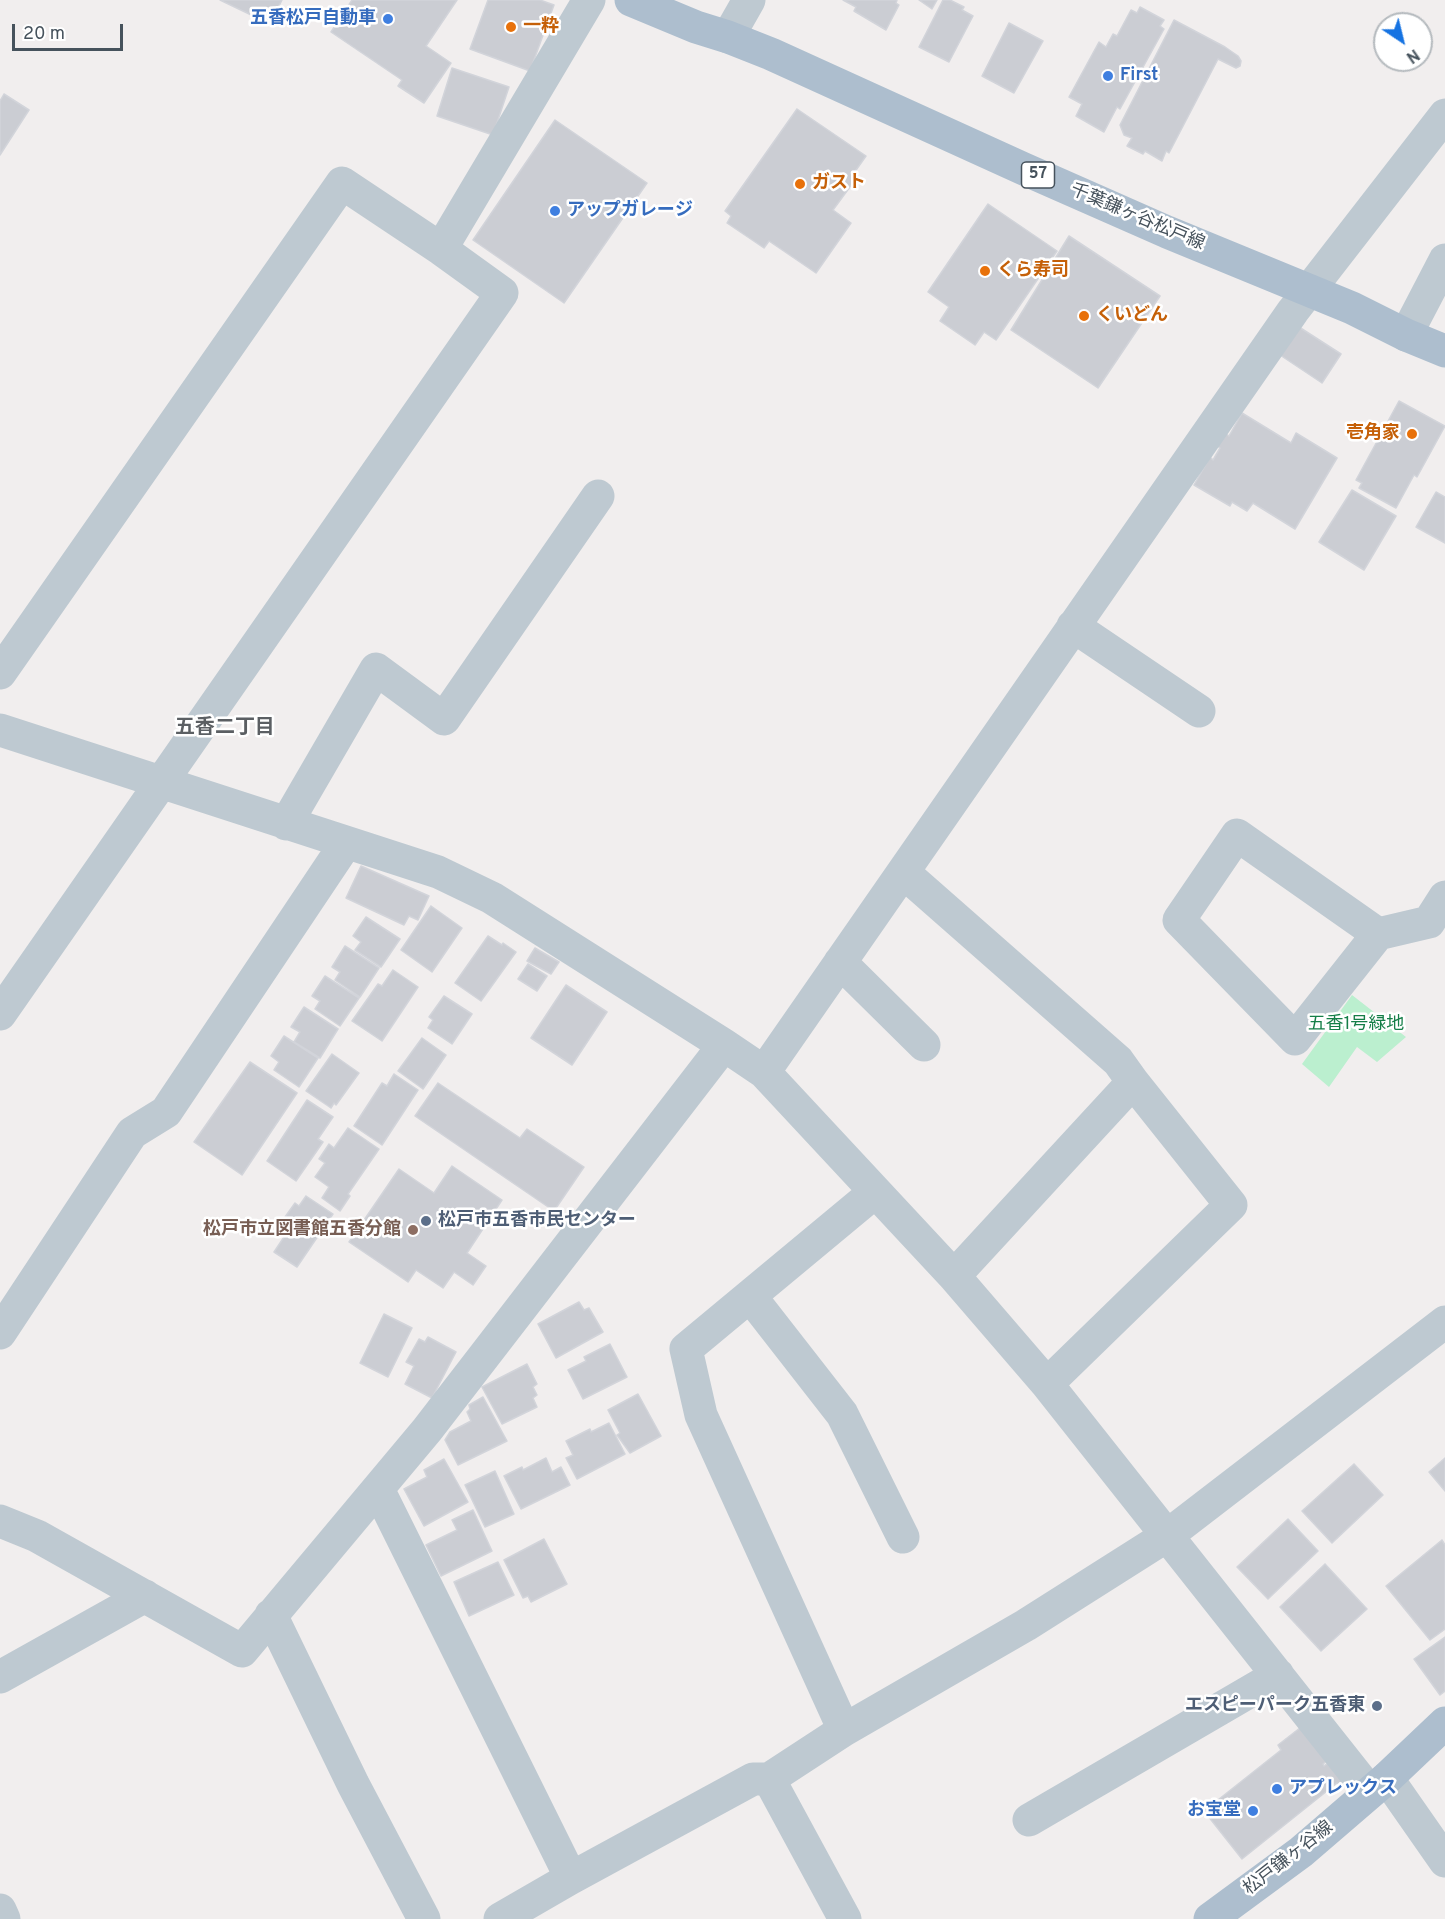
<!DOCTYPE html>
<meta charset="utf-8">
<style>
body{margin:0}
#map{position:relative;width:1445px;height:1919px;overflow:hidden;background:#f1eeee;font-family:Overpass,sans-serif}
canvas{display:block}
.north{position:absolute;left:1373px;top:12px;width:60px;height:60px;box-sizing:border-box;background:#fff;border:2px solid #b5babe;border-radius:50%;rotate:145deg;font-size:16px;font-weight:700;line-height:24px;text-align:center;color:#46525c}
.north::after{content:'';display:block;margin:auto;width:21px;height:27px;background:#1673e2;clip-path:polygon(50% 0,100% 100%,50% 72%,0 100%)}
.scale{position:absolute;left:12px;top:24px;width:111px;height:27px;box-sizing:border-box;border:3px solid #46525c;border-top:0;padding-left:8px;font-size:18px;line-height:21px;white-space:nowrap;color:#46525c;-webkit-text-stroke:4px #fff;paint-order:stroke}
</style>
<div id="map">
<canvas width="1445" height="1919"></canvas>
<div class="north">N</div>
<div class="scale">20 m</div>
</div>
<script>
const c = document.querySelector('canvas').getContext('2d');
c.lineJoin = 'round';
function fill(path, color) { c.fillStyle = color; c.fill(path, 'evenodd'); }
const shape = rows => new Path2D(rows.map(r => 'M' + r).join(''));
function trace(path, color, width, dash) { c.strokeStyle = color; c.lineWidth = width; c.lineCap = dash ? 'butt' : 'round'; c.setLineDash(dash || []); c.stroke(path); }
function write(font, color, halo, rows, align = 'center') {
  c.font = font + ' Overpass,"Noto Sans JP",sans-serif'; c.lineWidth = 5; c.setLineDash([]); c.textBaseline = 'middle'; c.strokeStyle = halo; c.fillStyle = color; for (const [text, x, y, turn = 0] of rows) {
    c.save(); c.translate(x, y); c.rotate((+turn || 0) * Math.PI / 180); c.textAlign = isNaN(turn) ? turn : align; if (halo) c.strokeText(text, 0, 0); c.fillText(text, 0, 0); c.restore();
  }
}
const green = shape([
 [1352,995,1406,1037,1377,1062,1357,1047,1329,1087,1302,1064]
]);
const building = shape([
 [220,0,282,0,270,24,220,0],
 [352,0,457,0,426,46,451,63,424,103,398,86,402,80,331,32,352,0],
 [488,0,540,0,554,5,530,71,470,49,488,0],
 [843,0,897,0,896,3,899,5,886,30,854,11,856,7,843,0],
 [919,0,937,0,932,9,919,0],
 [943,0,950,0,964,7,962,10,973,16,949,62,919,47,943,0],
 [1140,7,1164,20,1160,26,1164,29,1120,109,1117,107,1104,132,1076,116,1082,104,1069,97,1099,42,1106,47,1113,34,1117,36,1131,10,1137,13,1140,7],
 [1174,20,1225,47,1238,56,1241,61,1240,66,1236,68,1218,59,1169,153,1166,151,1162,161,1145,151,1143,154,1127,146,1132,138,1124,135,1120,125,1174,20],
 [1009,23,1043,41,1014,93,982,76,1009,23],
 [452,68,509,87,493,135,437,116,452,68],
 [4,94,29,110,0,155,0,101,4,94],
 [797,109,866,156,854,173,858,176,833,210,851,223,816,273,769,241,764,248,727,223,731,216,725,211,797,109],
 [555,120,647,183,564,303,473,240,555,120],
 [988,204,1057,251,996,340,984,332,975,345,940,321,949,307,928,292,988,204],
 [1069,236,1160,296,1098,388,1011,330,1069,236],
 [1299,327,1341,354,1322,383,1280,355,1299,327],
 [1399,401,1445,426,1417,477,1414,475,1396,508,1359,488,1362,483,1356,480,1399,401],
 [1242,413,1291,443,1296,433,1337,458,1295,529,1253,503,1247,511,1232,502,1230,506,1194,485,1210,457,1213,460,1220,448,1217,446,1225,433,1229,436,1242,413],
 [1352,490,1396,516,1364,570,1319,542,1352,490],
 [1436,492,1445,497,1445,543,1416,527,1436,492],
 [361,866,429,896,418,920,409,916,404,925,346,898,361,866],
 [431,906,462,928,432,972,401,950,431,906],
 [366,917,400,939,381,967,355,950,361,942,353,936,366,917],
 [488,936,502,945,503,943,516,952,481,1001,455,983,488,936],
 [345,946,379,968,360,997,335,980,340,972,332,967,345,946],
 [535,948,559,962,551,974,527,961,535,948],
 [528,964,547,976,537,991,518,979,528,964],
 [393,970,418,987,382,1041,352,1021,378,984,382,986,393,970],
 [325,976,359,998,340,1026,315,1009,320,1001,312,996,325,976],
 [566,985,607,1012,572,1065,531,1038,566,985],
 [444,996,472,1014,452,1044,428,1028,433,1020,429,1017,444,996],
 [304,1007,338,1029,320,1058,294,1042,300,1032,291,1027,304,1007],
 [284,1036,318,1058,299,1087,274,1070,279,1062,271,1056,284,1036],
 [422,1038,446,1055,423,1089,398,1071,422,1038],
 [332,1054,359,1073,336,1105,334,1103,331,1108,306,1091,332,1054],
 [250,1062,297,1093,242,1175,194,1142,250,1062],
 [394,1074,418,1090,382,1145,354,1126,382,1083,387,1086,394,1074],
 [438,1083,520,1138,527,1129,584,1167,554,1211,415,1116,438,1083],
 [307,1100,333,1117,318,1139,323,1142,296,1181,267,1161,307,1100],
 [348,1128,379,1149,348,1194,350,1196,340,1211,322,1198,329,1187,315,1177,325,1163,319,1159,329,1144,334,1148,348,1128],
 [452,1166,502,1200,467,1253,486,1266,473,1285,454,1272,443,1288,416,1270,408,1282,349,1242,399,1169,434,1193,452,1166],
 [306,1196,333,1214,297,1267,274,1252,286,1234,281,1231,289,1219,285,1217,295,1203,299,1206,306,1196],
 [579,1302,584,1310,589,1308,603,1332,556,1358,538,1324,579,1302],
 [384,1314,412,1328,388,1377,360,1363,384,1314],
 [428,1337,456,1352,432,1398,405,1384,414,1366,406,1362,419,1339,425,1342,428,1337],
 [610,1344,627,1377,583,1399,568,1370,586,1361,584,1357,610,1344],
 [527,1364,537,1384,533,1387,537,1395,533,1398,537,1407,502,1424,482,1387,527,1364],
 [638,1394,661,1436,630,1453,617,1435,620,1433,608,1410,638,1394],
 [483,1397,507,1441,458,1465,445,1440,450,1432,471,1421,467,1412,470,1409,469,1405,483,1397],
 [609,1423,625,1454,577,1479,566,1458,573,1455,566,1441,590,1429,591,1432,609,1423],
 [546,1458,552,1472,561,1467,570,1485,521,1509,504,1476,522,1467,523,1470,546,1458],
 [1445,1458,1445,1491,1429,1472,1445,1458],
 [444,1459,468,1502,424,1526,404,1489,427,1477,424,1470,444,1459],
 [1354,1464,1383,1495,1332,1543,1302,1511,1354,1464],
 [495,1471,514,1514,485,1527,465,1485,495,1471],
 [473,1510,492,1551,441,1576,426,1545,457,1530,452,1520,473,1510],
 [1288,1519,1318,1551,1268,1599,1237,1567,1288,1519],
 [544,1539,567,1584,531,1602,528,1596,523,1598,504,1560,544,1539],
 [1442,1540,1445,1545,1445,1629,1430,1640,1386,1586,1442,1540],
 [498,1562,514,1595,469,1616,454,1582,498,1562],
 [1325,1564,1367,1609,1321,1651,1280,1607,1325,1564],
 [1445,1637,1445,1691,1440,1695,1414,1659,1445,1637],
 [1305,1724,1332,1757,1323,1764,1324,1766,1333,1759,1349,1779,1340,1786,1337,1783,1242,1859,1204,1811,1281,1750,1278,1745,1305,1724]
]);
const minor = shape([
 [728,37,749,0],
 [441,249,589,0],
 [1406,335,1445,260],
 [1073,626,1199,711],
 [0,673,342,183,441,249,502,293,0,1014],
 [0,730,438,872,492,898,724,1045,764,1072,954,1276,1047,1384,1370,1792],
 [286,824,376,669,444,719,598,496],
 [903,872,1118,1061,1133,1082],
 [1378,934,1237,835,1179,920,1295,1039,1378,934,1429,922,1445,897],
 [840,962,924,1045],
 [764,1072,1293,311,1445,115],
 [954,1276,1133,1082,1231,1205,1047,1384],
 [750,1296,842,1414,903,1537],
 [0,1333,132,1133,166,1112,346,843],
 [378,1489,571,1878],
 [0,1521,37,1536,242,1651,427,1430,724,1045],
 [271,1615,353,1784,424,1919],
 [0,1677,145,1596],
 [844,1730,701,1415,686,1349,875,1192],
 [1387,1778,1445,1861],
 [769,1779,845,1919],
 [1029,1820,1278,1675],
 [0,1910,4,1919],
 [500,1919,571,1878,753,1779,769,1779,844,1730,1026,1625,1168,1535,1445,1322]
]);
const major = shape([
 [631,0,696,27,728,37,771,54,1024,169,1167,232,1352,308,1406,335,1445,351],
 [1210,1919,1301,1852,1387,1778,1445,1723]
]);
const markers = [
 [388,19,6,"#3f7fe0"],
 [511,27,6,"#e8710a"],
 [1108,76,6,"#3f7fe0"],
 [800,184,6,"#e8710a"],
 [555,211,6,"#3f7fe0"],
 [985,271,6,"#e8710a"],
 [1084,316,6,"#e8710a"],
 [1412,434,6,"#e8710a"],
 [426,1221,6,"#5c6f8a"],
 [413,1230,6,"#8d6e63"],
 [1377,1706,6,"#5c6f8a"],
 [1277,1789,6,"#3f7fe0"],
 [1253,1811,6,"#3f7fe0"]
];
const shields = [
 [1038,175,33]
];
const shieldNames = [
 ["57",1038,175]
];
const shopNames = [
 ["五香松戸自動車",376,19,"right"],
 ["First",1120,76],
 ["アップガレージ",567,211],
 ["アプレックス",1289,1789],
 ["お宝堂",1241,1811,"right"]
];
const foodNames = [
 ["一粋",523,27],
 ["ガスト",812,184],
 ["くら寿司",997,271],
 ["くいどん",1096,316],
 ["壱角家",1400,434,"right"]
];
const streetNames = [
 ["千葉鎌ヶ谷松戸線",1137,218,23],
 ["松戸鎌ヶ谷線",1289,1859,-38]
];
const parkNames = [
 ["五香1号緑地",1356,1025]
];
const serviceNames = [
 ["松戸市五香市民センター",438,1221],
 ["エスピーパーク五香東",1365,1706,"right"]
];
const educationNames = [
 ["松戸市立図書館五香分館",401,1230]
];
const neighbourhoodNames = [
 ["五香二丁目",225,729]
];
fill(green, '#bbefcf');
fill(building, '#cbcdd3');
trace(building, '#d2d4da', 1.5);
trace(minor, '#bec9d1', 33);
trace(major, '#adbece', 33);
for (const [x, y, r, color] of markers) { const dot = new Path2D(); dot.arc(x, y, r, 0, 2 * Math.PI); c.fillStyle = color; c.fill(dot); trace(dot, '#fff', 2); }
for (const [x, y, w] of shields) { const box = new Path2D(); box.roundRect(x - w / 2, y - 13, w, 26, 4.5); c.fillStyle = '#fff'; c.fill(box); trace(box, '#46525c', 1.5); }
write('bold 16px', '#46525c', null, shieldNames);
write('bold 18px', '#366cbe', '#fff', shopNames, 'left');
write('bold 18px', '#c56008', '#fff', foodNames, 'left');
write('18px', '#46525c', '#fff', streetNames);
write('18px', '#157e48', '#fff', parkNames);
write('bold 18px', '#4e5e75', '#fff', serviceNames, 'left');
write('bold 18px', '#785e54', '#fff', educationNames, 'right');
write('bold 20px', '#5b5f63', '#fff', neighbourhoodNames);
</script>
